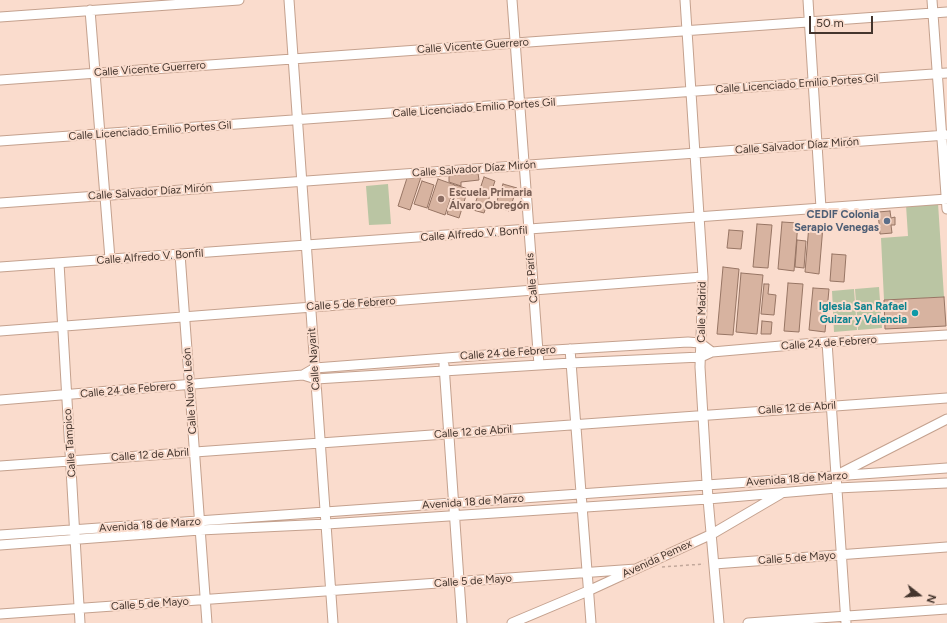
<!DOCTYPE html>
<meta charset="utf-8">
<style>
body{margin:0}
#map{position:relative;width:947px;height:623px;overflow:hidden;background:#fadccd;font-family:Figtree,sans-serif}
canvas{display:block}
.north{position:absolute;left:899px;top:575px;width:40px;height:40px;-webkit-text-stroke:3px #fadccd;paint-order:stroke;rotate:107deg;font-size:11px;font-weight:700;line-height:16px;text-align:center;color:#44352d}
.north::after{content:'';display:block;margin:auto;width:14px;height:18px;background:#44352d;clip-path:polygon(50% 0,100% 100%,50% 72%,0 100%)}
.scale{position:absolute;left:809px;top:16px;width:64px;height:18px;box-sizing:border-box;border:2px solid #44352d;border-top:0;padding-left:5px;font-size:12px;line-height:14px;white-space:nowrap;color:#44352d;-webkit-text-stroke:3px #fadccd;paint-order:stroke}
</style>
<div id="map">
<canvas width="947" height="623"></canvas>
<div class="north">N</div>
<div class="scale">50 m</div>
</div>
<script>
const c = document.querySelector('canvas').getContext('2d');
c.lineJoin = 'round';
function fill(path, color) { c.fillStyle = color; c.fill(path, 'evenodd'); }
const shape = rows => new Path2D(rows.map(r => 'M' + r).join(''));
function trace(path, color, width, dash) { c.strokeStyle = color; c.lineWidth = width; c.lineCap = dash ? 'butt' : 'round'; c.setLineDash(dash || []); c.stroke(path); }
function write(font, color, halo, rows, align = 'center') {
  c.font = font + ' Figtree,sans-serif'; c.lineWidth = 4; c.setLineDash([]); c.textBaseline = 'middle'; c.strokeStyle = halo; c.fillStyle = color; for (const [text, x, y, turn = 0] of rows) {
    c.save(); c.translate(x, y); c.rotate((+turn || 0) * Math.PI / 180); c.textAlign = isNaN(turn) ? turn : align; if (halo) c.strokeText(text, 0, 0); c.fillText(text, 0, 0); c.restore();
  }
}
const green = shape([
 [388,184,391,224,369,225,366,186],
 [938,203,944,297,884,300,881,238,908,236,906,205],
 [879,287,882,328,858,330,855,289],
 [854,289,857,330,834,332,832,291]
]);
const building = shape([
 [478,173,479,180,461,182,461,186,449,182,449,175,478,173],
 [421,177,410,210,398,206,407,178,421,177],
 [484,177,495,181,484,213,473,210,484,177],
 [438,179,455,185,445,215,428,209,438,179],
 [422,181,434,185,427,208,414,204,422,181],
 [503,184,517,188,509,211,495,206,503,184],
 [456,185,468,189,459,218,447,214,456,185],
 [890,211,891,218,895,217,895,225,891,225,892,233,880,234,878,212,890,211],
 [782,222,798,223,794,271,778,269,782,222],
 [757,224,772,225,768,268,753,267,757,224],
 [809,225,823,226,819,274,805,272,809,225],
 [729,230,743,231,741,249,727,248,729,230],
 [797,240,806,241,804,268,795,267,797,240],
 [832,254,846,255,844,282,830,281,832,254],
 [723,267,739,269,733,335,717,334,723,267],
 [741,273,763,275,757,334,736,332,741,273],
 [788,283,803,284,799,332,784,331,788,283],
 [764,284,769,284,768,294,776,295,774,315,761,314,764,284],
 [813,288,829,289,825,332,809,330,813,288],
 [944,297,946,326,885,329,884,300,944,297],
 [762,321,772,322,771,334,761,334,762,321]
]);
const path = shape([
 [662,567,704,564]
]);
const minor = shape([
 [289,0,333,623],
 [512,0,539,365],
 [685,0,703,277,700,367,708,499,719,623],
 [808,0,821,208],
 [932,0,947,209],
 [90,10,110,259],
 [0,17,239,0],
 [0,80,947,12],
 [0,141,947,73],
 [0,203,947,135],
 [180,254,207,623],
 [59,263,80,623],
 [0,267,947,199],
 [0,331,703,277],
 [827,342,846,623],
 [570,349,591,623],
 [444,365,462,623],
 [303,375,316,379,571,363,701,357,712,352,827,342,947,335],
 [0,400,303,375,315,368,538,351,688,342,700,343,712,352],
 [0,466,947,398],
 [841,473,947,419],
 [0,535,947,468],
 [0,545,200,530,327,524,708,499,837,488,947,483],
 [714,564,947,547],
 [0,614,636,569],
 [512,623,588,591,712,534,782,493],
 [748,623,947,609]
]);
const markers = [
 [441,199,4,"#8d6e63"],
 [887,221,4,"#5c6f8a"],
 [915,313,4,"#0f9aa8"]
];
const streetNames = [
 ["Calle Vicente Guerrero",473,46,-4],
 ["Calle Vicente Guerrero",150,69,-4],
 ["Calle Licenciado Emilio Portes Gil",797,84,-4],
 ["Calle Licenciado Emilio Portes Gil",474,108,-4],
 ["Calle Licenciado Emilio Portes Gil",150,131,-4],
 ["Calle Salvador Díaz Mirón",797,146,-4],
 ["Calle Salvador Díaz Mirón",474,169,-4],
 ["Calle Salvador Díaz Mirón",150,192,-4],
 ["Calle Alfredo V. Bonfil",474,234,-4],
 ["Calle Alfredo V. Bonfil",150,257,-4],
 ["Calle París",532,278,-95],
 ["Calle 5 de Febrero",351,304,-4],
 ["Calle Madrid",702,312,-89],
 ["Calle 24 de Febrero",829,343,-4],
 ["Calle 24 de Febrero",508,353,-4],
 ["Calle Nayarit",314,359,-94],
 ["Calle 24 de Febrero",128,390,-5],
 ["Calle Nuevo León",190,391,-94],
 ["Calle 12 de Abril",797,408,-4],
 ["Calle 12 de Abril",473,432,-4],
 ["Calle Tampico",70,443,-94],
 ["Calle 12 de Abril",150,455,-4],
 ["Avenida 18 de Marzo",797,479,-4],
 ["Avenida 18 de Marzo",473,502,-4],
 ["Avenida 18 de Marzo",150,525,-4],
 ["Calle 5 de Mayo",797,558,-4],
 ["Avenida Pemex",657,559,-25],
 ["Calle 5 de Mayo",473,581,-4],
 ["Calle 5 de Mayo",150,604,-4]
];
const educationNames = [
 ["Escuela Primaria",449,193],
 ["Álvaro Obregón",449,206]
];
const serviceNames = [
 ["CEDIF Colonia",879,215],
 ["Serapio Venegas",879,228]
];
const cultureNames = [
 ["Iglesia San Rafael",907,307],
 ["Guizar y Valencia",907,320]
];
fill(green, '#bac5a3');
fill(building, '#d7b3a0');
trace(building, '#977564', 1);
trace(minor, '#c4a18e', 11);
trace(path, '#c2a89b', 1.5, [3, 3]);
trace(minor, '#fff', 9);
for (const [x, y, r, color] of markers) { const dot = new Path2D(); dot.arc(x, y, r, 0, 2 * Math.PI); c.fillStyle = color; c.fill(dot); trace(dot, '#fadccd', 1.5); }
write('11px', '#44352d', '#fadccd', streetNames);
write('bold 11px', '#785e54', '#fadccd', educationNames, 'left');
write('bold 11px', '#4e5e75', '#fadccd', serviceNames, 'right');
write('bold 11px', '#0d838f', '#fadccd', cultureNames, 'right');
</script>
